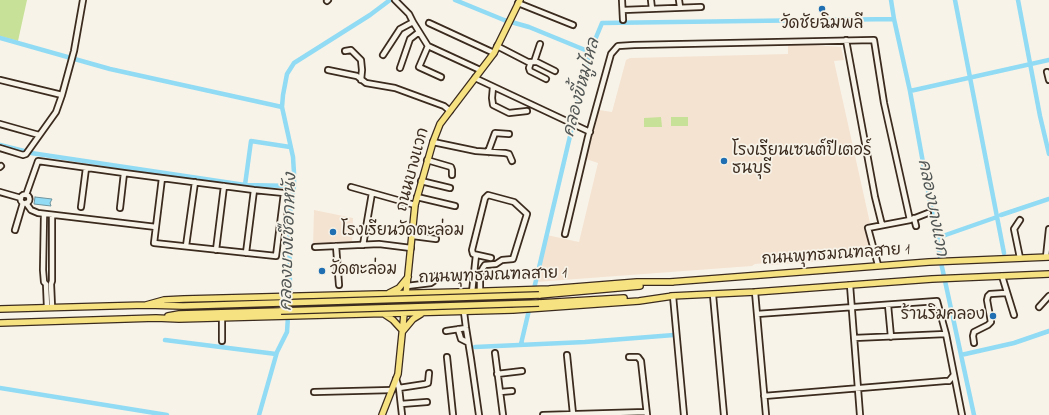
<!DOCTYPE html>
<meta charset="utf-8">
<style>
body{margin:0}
canvas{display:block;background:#f7f3e8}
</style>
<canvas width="1049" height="415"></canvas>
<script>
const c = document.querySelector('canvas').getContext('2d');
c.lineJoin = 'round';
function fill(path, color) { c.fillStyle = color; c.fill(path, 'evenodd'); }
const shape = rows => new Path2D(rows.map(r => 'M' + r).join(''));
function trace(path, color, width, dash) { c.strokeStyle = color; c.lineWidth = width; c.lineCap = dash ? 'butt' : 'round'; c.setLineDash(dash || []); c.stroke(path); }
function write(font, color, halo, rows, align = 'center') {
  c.font = font + ' "Indie Flower","Playpen Sans Thai",sans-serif'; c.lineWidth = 3.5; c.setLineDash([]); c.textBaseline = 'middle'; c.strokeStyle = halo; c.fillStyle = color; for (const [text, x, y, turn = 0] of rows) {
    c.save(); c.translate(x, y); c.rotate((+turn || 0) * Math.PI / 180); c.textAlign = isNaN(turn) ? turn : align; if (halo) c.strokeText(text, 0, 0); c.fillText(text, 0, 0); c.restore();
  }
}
const built = shape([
 [788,43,841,47,844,60,834,61,870,223,864,225,872,257,770,265,766,263,755,264,752,266,536,282,547,235,579,242,598,163,586,159,599,110,612,112,626,60,630,58,788,54],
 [314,210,353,218,352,245,313,246]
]);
const green = shape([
 [0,0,27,0,18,41,0,36],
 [661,117,662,127,644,127,644,118],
 [671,117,688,117,688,126,671,126]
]);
const water = shape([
 [35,197,52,199,50,203,51,206,34,204,35,197]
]);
const canal = shape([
 [455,0,504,20,529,27,590,52],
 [891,0,894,19,910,91,942,267,974,415],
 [955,0,1004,253],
 [1018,0,1040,116,1049,154],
 [0,38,110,69,282,107],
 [910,91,1049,60],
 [0,145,24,151],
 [31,153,245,185,294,186],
 [245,185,251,141,290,147],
 [1001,215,1049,199],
 [937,238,997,217],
 [165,340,276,354],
 [521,344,583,81,590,52,602,23,894,19],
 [475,347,585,342,674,335],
 [961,355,1014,343,1049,331],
 [0,388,167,415],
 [259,415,277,352,287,332,290,286,289,220,294,186,294,173,293,157,282,107,283,95,287,74,294,63,370,15,390,0]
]);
const minor = shape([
 [395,0,409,14,413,22,428,46,480,70],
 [622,0,623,20],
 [651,0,652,9],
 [679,0,680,7],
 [327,1,328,0],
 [518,3,573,25],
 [623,10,701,7],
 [429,23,494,53],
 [846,40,875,197,882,225],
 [428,46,419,67,441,77],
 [497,46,528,62,537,62,555,71],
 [345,51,351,50,361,60,362,70,361,80],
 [383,55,400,29,413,22],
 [531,62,529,68,530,71,546,79],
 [534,62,540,44],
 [400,68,410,39,419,32],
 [328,70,357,76,366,83,395,88,444,106,450,111],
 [1047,72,1049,80],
 [475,78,590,132],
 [0,80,62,95],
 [493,87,492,98,493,105,509,113,527,111],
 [0,124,39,135],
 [433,142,476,151,505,153,509,154,512,161],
 [0,148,23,155,26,154,56,112,62,95,74,51,83,0],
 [488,152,495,133,509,134],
 [427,160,451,167,452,170,452,175],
 [0,167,1,166],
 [421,181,450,188],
 [351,187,415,205],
 [0,192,21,198],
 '20.5 199a4.5 4.5 0 1 1 9 0a4.5 4.5 0 1 1-9 0Z',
 [26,195,38,161,124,173,162,178,254,190,284,193,276,256,154,243,162,178],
 [417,197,455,206],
 [26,203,31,210,38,213,156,227],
 [81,207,86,168],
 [120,208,124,173],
 [44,214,43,270,44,282,46,284,47,307],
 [52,215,52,281,51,284,52,307],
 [914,218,916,226],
 [15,230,23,203],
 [565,234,588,137,611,54,618,46,634,45,874,40,884,103,910,220],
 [413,236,436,239],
 [363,245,372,193],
 [186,246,195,182],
 [336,246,339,285],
 [315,247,379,244,411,248],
 [216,250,224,186],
 [246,253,254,190],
 [1046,257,1049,229],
 [1020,258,1014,229,1020,220],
 [878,265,868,228,910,220,928,213],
 [1002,276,1014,315],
 [850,285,860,415],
 [407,286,431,283,434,281,436,276],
 [480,291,480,274,483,268,485,265,496,264,502,260,513,259,527,214,514,202,488,195,485,198,472,250,473,254,491,258],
 [472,292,476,255],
 [755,292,766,415],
 [713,295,724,415],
 [673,296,684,415],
 [888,305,891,337],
 [1039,307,1049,296],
 [464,312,466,328,471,359,479,415],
 [757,314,937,301,946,334,962,415],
 [222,318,222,341],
 [458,329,461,339,467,342],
 [446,331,466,328],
 [854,338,946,334],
 [974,343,973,336,974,332,988,325,991,322,987,300,988,296,990,294,1006,293],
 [495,353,503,415],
 [567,355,573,414],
 [447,357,453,415],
 [629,357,638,357,641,361,647,415],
 [497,374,522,371],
 [396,379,399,388,402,415],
 [399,388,425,384,428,383,429,373],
 [314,392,392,390],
 [500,392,512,391],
 [764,396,945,381,949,381,953,376],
 [401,404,427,402],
 [543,415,646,412]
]);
const major = shape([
 [670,282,929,262,1049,257],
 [389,293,399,288,408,277],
 [539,295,640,286],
 [671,296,755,292,932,279,1049,274],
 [539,303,624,298],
 [146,305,164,300,184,299,458,292,549,289,637,282,673,282],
 [0,309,146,305,183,306,281,303],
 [384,314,393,320,403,331],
 [168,316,179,314,281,311],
 [0,323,156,318,179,319,513,310,639,301,673,296],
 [403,331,413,319,421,314],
 [382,415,398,374,415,205,433,142,440,124,494,53,520,0]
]);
const majorBridge = shape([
 [281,303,539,295],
 [281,311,539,303]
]);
const markers = [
 [822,9,4,"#1f6fb2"],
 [724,161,4,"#1f6fb2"],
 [333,232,4,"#1f6fb2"],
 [322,271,4,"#1f6fb2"],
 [993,316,4,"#1f6fb2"]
];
const poiNames = [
 ["วัดชัยฉิมพลี",822,25,"center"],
 ["โรงเรียนเซนต์ปีเตอร์",732,152],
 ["ธนบุรี",732,170],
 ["โรงเรียนวัดตะล่อม",341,232],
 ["วัดตะล่อม",330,271],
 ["ร้านริมคลอง",985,316,"right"]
];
const streetNames = [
 ["ถนนบางแวก",414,170,-75],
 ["ถนนพุทธมณฑลสาย 1",836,256,-4],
 ["ถนนพุทธมณฑลสาย 1",493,277,-2]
];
const waterNames = [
 ["คลองขี้หมูไหล",583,88,-75],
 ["คลองบางแวก",931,208,79],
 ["คลองบางเชือกหนัง",290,242,-88]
];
fill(built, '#f5e3d2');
fill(green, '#c8e198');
fill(water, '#92dbf4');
trace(water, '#6f949e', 1);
trace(canal, '#92dbf4', 4.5);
trace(minor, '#3b2a1e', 8);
trace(major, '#3b2a1e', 8);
trace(minor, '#f7f3e8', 4.5);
trace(major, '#f6e281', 5.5);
trace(majorBridge, '#3b2a1e', 8, []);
trace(majorBridge, '#f6e281', 5.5);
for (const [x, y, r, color] of markers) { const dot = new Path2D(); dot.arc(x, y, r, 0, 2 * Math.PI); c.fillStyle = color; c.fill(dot); trace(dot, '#f7f3e8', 1.5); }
write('16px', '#3b2a1e', '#f7f3e8', poiNames, 'left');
write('16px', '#3b2a1e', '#f7f3e8', streetNames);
write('italic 17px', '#515654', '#f7f3e8', waterNames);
</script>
